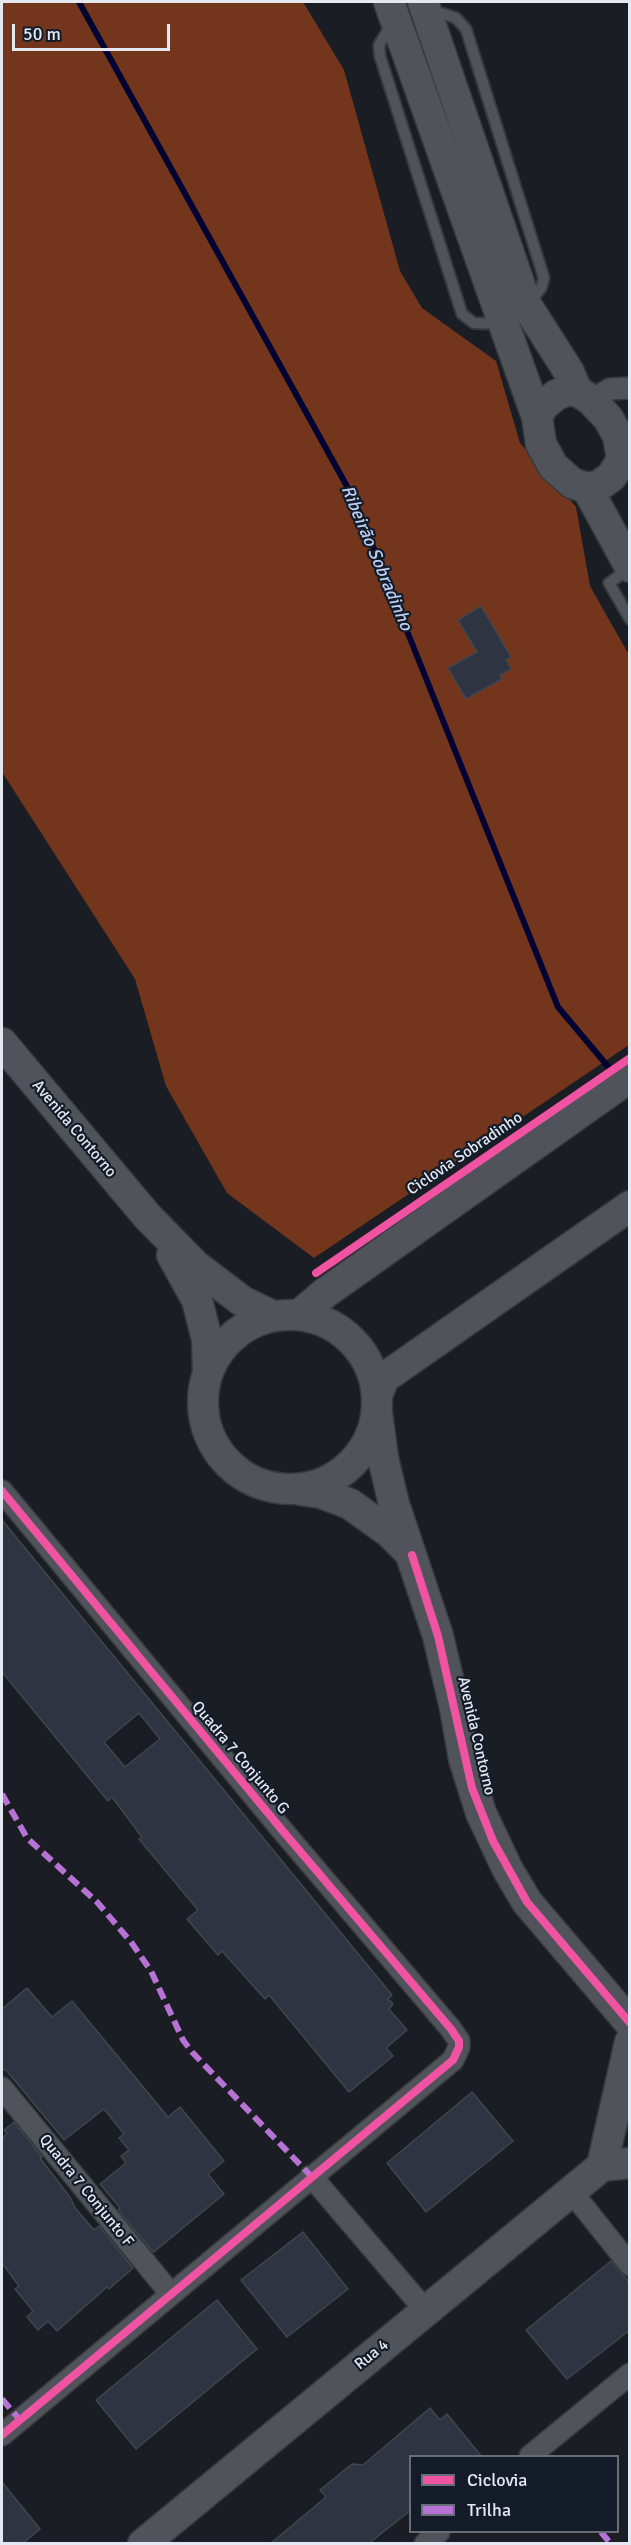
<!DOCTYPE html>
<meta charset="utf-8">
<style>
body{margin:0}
#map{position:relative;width:631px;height:2545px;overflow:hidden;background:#1a1d24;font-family:Signika,sans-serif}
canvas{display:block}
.frame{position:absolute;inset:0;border:3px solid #e3e8f1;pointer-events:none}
.legend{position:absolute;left:409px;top:2455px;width:210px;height:78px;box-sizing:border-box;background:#151c29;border:2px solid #676e79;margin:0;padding:8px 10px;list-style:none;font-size:18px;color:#e3e8f1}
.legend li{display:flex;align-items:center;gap:12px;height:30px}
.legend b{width:30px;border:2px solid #676e79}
.scale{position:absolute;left:12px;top:24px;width:158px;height:27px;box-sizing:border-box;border:3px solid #e3e8f1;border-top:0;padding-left:8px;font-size:18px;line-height:21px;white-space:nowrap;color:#e3e8f1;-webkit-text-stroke:4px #151c29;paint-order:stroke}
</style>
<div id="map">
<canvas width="631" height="2545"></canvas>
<div class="frame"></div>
<ul class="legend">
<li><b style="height:8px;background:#f153a3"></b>Ciclovia</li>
<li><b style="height:8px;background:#b673d3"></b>Trilha</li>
</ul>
<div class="scale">50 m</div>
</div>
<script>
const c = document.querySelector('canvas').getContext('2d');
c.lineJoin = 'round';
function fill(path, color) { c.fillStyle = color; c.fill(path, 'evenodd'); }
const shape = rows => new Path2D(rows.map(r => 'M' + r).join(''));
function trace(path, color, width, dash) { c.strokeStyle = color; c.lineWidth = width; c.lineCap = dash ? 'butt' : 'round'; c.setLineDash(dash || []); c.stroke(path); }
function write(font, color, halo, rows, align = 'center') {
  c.font = font + ' Signika,sans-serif'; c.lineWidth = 4.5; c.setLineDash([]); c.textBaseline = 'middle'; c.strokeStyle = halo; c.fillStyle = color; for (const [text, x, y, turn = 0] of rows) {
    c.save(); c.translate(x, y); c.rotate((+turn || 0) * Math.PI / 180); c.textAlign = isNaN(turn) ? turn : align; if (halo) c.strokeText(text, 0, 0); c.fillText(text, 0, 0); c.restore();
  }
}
const forest = shape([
 [2,2,303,2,344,70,400,271,422,308,496,361,520,443,576,507,590,586,629,655,629,1045,314,1258,227,1193,166,1086,135,979,2,772]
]);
const stream = shape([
 [79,2,354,499,558,1007,616,1076]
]);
const building = shape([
 [481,606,511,657,506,660,511,669,500,675,502,679,466,699,448,668,477,652,458,620,481,606],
 [2,1520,392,1995,388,1999,393,2004,389,2009,407,2030,386,2048,393,2056,349,2092,269,1995,265,1999,222,1951,218,1955,187,1919,198,1910,139,1839,142,1837,112,1797,108,1801,2,1672,2,1520],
 [139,1713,160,1739,125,1767,104,1742,139,1713],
 [27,1988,52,2017,72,2001,168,2117,180,2107,224,2161,208,2174,224,2194,155,2251,153,2252,118,2210,120,2208,100,2184,126,2163,121,2156,129,2150,119,2138,124,2134,104,2109,64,2140,6,2070,2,2070,2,2009,27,1988],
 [472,2092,513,2141,426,2212,387,2163,472,2092],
 [14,2122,42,2157,40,2158,70,2197,76,2209,94,2230,99,2226,133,2268,109,2289,107,2287,57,2331,48,2321,38,2330,27,2317,33,2311,15,2289,19,2286,2,2263,2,2139,7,2133,4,2130,14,2122],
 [303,2232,348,2289,287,2337,241,2280,303,2232],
 [611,2261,630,2283,630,2330,567,2379,526,2330,611,2261],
 [217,2300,257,2349,136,2449,96,2400,217,2300],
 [430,2408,440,2420,447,2414,482,2457,411,2457,411,2510,368,2544,270,2544,326,2497,320,2490,352,2464,363,2465,430,2408],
 [2,2482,40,2529,22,2544,2,2544,2,2482]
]);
const lane = shape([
 [431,10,456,18,466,29,544,278,541,288,531,301],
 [392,23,379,45,380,56,462,314,474,323,500,324],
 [629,569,609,583,630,619]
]);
const street = shape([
 [591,400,610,389,630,388],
 [2,1491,282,1830,451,2029,459,2041,459,2047,453,2060,2,2435],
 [2,2088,171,2294],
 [311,2176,426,2311],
 [571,2191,630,2265],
 [530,2456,630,2374],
 [425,2544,439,2532]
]);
const secondary = shape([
 [389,2,537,417],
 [423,2,527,306,569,372,577,391,591,400,608,418,618,436,622,459,612,476,600,485,587,488,572,483,553,466,541,444,537,417,543,406,556,395,566,391,577,391],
 [587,488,630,567],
 [2,1043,147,1216,196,1266,242,1301,273,1316],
 [172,1255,197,1300,207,1339,208,1371],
 '203 1402a87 87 0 1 1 174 0a87 87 0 1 1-174 0Z',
 [299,1315,325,1293,630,1077],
 [378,1393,384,1378,630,1206],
 [377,1413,383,1458,394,1504,438,1636,455,1708,464,1759,481,1813,508,1870,527,1902,630,2023],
 [300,1490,321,1493,350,1504,389,1532,409,1552],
 [602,2166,630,2042],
 [143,2544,602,2166,630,2163]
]);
const quiet = shape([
 [2,1794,27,1838,97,1902,131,1942,151,1971,183,2040,192,2052,311,2176],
 [2,2399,20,2420],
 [601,2532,611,2544]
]);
const cycleway = shape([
 [316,1273,630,1058],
 [2,1491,282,1830,451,2029,459,2041,459,2047,453,2060,2,2435],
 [412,1555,438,1636,472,1788,493,1841,527,1902,630,2023]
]);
const streetNames = [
 ["Avenida Contorno",74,1129,50],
 ["Ciclovia Sobradinho",465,1154,-34],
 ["Avenida Contorno",476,1736,77],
 ["Quadra 7 Conjunto G",240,1758,50],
 ["Quadra 7 Conjunto F",86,2191,51],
 ["Rua 4",372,2355,-39]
];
const waterNames = [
 ["Ribeirão Sobradinho",376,558,67]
];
fill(forest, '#73361c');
trace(stream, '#020332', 6);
fill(building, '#2e3442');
trace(building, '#42464c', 1.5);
trace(lane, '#36393e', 14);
trace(street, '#36393e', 24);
trace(secondary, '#36393e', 33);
trace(lane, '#50545a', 10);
trace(street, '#50545a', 21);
trace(secondary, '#50545a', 30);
trace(quiet, '#b673d3', 6, [12, 6]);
trace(cycleway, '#f153a3', 8);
write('16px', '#e3e8f1', '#151c29', streetNames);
write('italic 18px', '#bbcef2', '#151c29', waterNames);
</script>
